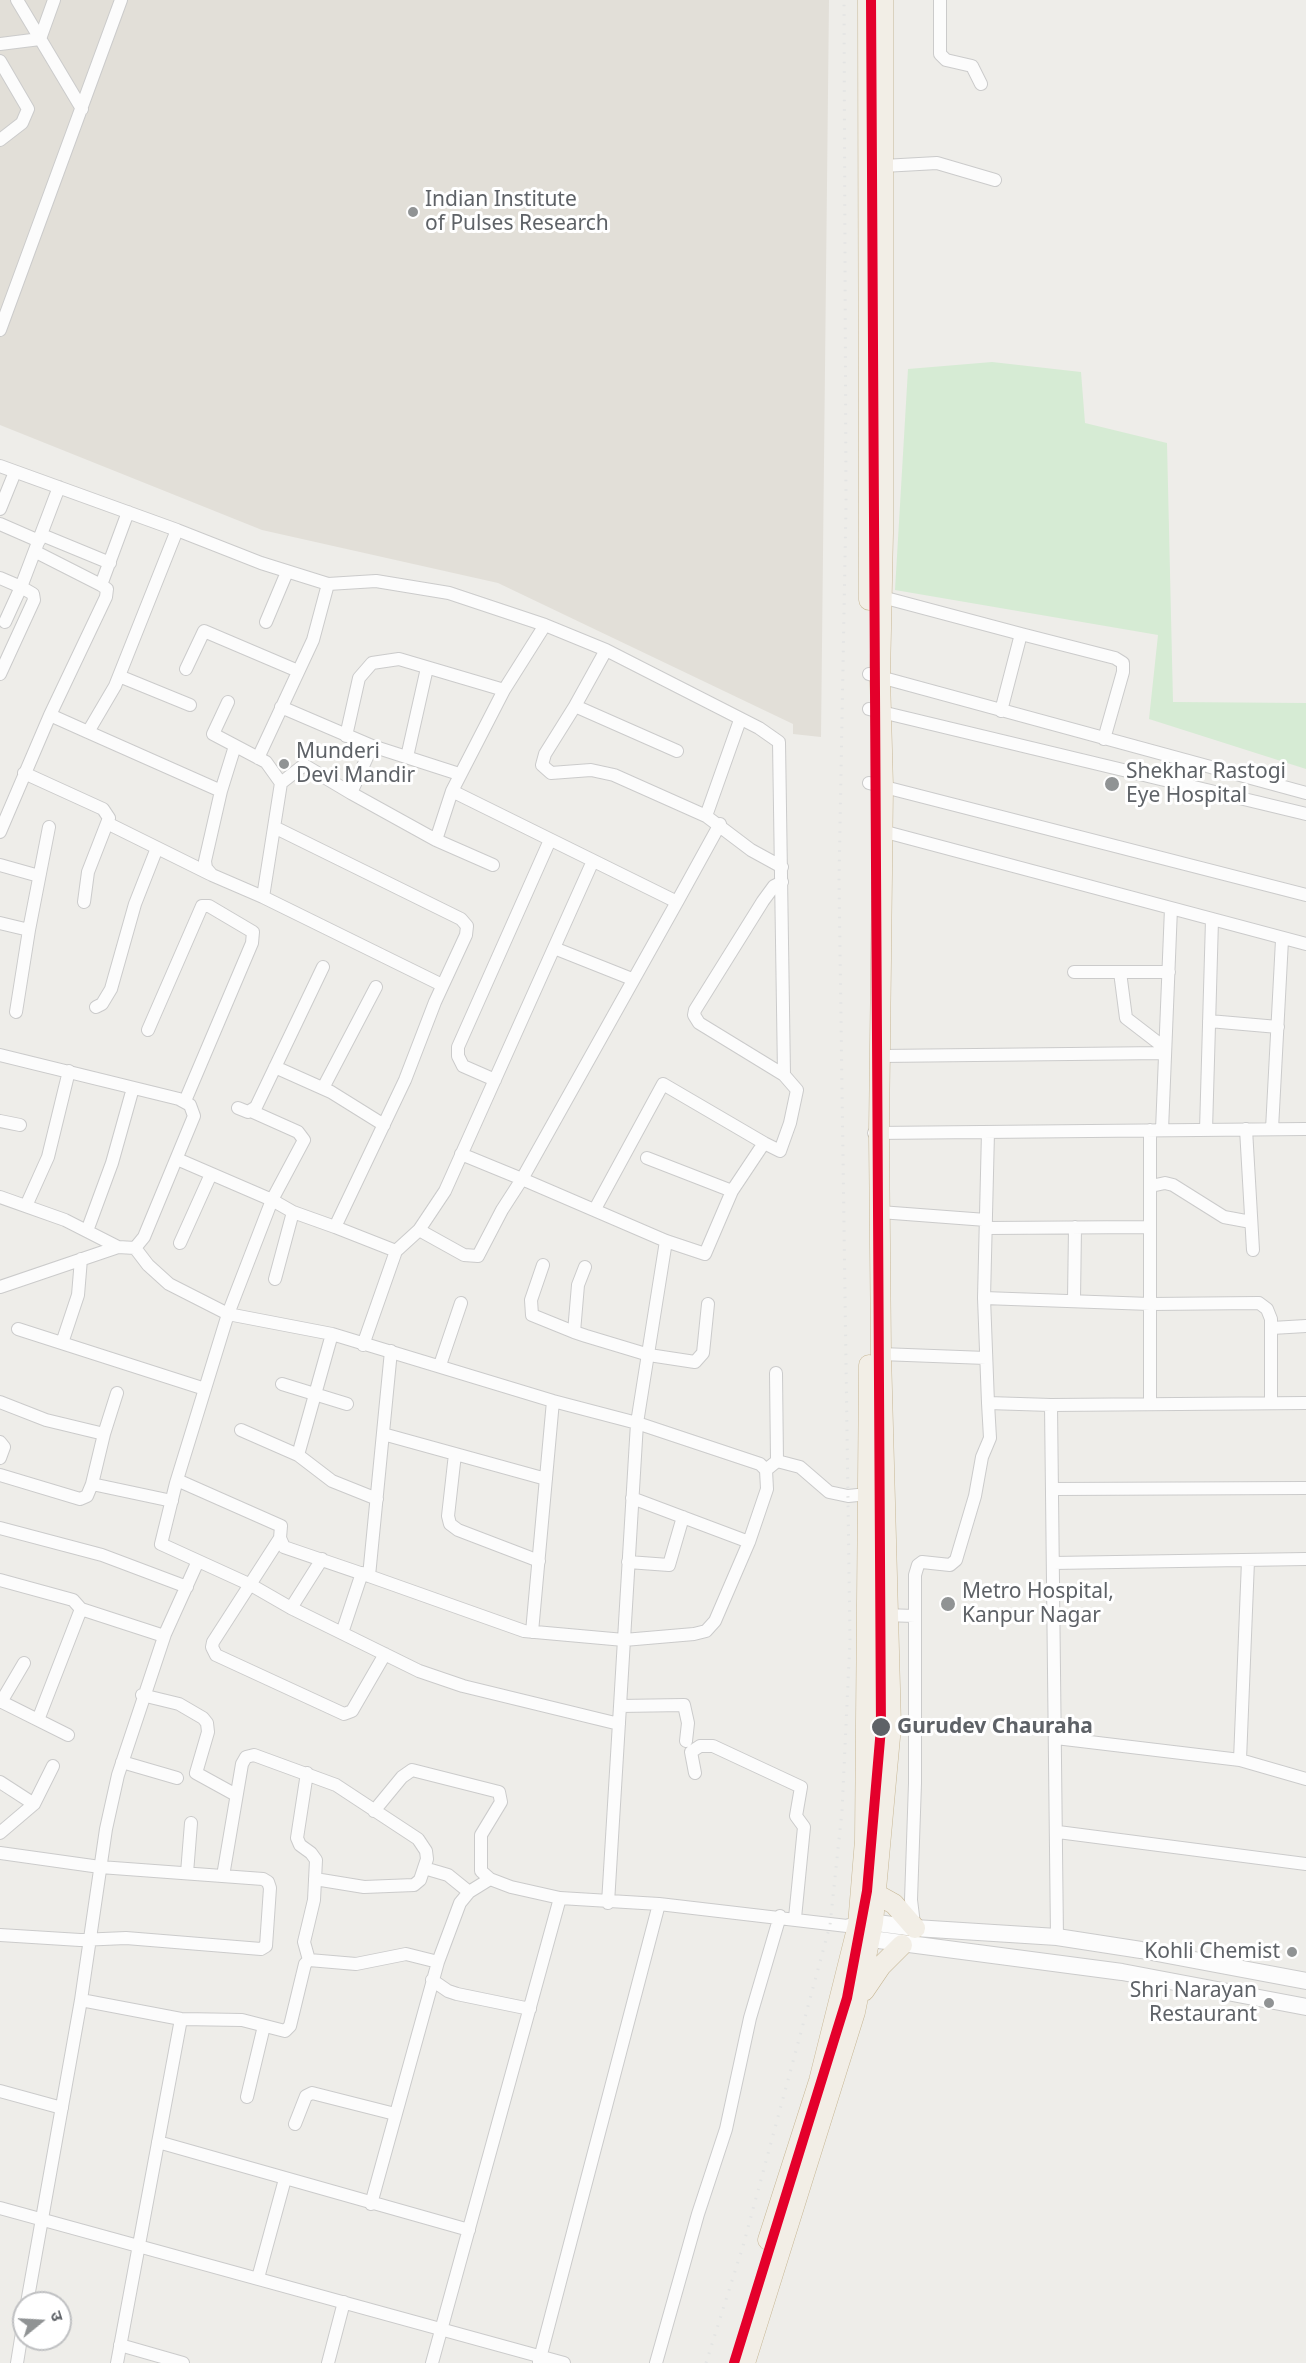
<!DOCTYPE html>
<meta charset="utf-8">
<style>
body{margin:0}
#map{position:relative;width:1306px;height:2363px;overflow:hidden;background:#eeede9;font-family:"Noto Sans","Noto Sans Devanagari",sans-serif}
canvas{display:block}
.north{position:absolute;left:12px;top:2291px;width:60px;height:60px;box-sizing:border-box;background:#fff;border:2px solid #bfc0c2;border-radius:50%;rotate:72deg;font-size:16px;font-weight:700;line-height:24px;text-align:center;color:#5e6267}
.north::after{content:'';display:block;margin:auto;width:21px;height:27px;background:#909394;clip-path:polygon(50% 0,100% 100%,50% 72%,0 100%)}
</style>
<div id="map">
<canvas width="1306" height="2363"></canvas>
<div class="north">उ</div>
</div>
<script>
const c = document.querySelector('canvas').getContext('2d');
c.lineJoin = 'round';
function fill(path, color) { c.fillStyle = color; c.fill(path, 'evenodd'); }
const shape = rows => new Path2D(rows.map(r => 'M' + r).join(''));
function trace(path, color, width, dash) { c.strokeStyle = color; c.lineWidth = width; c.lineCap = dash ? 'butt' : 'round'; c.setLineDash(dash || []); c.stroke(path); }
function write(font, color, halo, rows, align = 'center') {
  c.font = font + ' "Noto Sans",sans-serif'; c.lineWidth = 6; c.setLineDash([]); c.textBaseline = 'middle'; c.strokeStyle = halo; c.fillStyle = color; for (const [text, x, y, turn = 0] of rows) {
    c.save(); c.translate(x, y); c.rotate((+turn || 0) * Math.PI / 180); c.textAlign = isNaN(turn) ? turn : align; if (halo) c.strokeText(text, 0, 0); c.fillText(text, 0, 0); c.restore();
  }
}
const education = shape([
 [0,0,829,0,821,737,793,734,793,724,498,583,262,530,0,425]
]);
const green = shape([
 [992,362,1081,372,1085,423,1167,443,1173,702,1306,703,1306,769,1149,719,1158,635,895,590,908,369]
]);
const minor = shape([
 [17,0,82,109],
 [940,0,940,54,946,60,972,66,981,84],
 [0,44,40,39,54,0],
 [0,61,28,109,22,123,0,140],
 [883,166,937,163,995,180],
 [0,330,121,0],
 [0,466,177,530],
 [0,509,15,472],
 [0,524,39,541],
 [42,535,110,563],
 [36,552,101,585],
 [0,578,21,587,5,622],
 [882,597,1021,634,1001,711],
 [266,622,287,572],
 [545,625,606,650],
 [1021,634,1115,658,1123,663,1123,672,1104,739],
 [186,669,204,631,298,671],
 [0,674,34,600,33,594,21,587,59,487],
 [869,674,1306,793],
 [119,676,190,705],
 [228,702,213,734,266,762,281,783,263,897,212,875,206,868,205,861,221,791,88,732,115,686,177,530,261,563,328,584,376,581,449,593,545,625,504,690,452,791,677,902,720,824],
 [575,706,606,650,759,728,779,742,784,1075],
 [281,707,372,746],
 [869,709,1306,814],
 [50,715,88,732],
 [346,736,359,678,372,663,399,659,504,690],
 [677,751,575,706,545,754,542,765,551,773,591,770,614,775,706,816,751,850,782,867],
 [407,757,427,668],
 [258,758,313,640,328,584],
 [24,773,103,809,109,818,88,872,84,902],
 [281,783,304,765,351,793],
 [869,783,1306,895],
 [221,791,235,746],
 [452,791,436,840,351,793,372,746,459,774],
 [706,816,740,720],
 [109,824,210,874],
 [276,828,461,919,467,926,466,935,435,1002,405,1080,335,1227,396,1251,363,1345],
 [882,831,1306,944],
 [0,832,50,715,106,597,107,589,101,585,128,512],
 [436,840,493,865],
 [0,865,39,876],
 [263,897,442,985],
 [677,902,522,1179,666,1241,705,1254,732,1191,764,1143,780,1151,790,1123,797,1090,784,1075,699,1023,694,1015,695,1010,763,901,774,886,782,882],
 [0,923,29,930,49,827],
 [554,948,632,979],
 [1074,972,1169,972],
 [1120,972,1126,1018,1165,1048],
 [96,1007,102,1004,111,989,135,904,157,848],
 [16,1012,29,930],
 [1209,1021,1278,1027],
 [148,1030,202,906,209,906,253,932,252,943,185,1101],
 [0,1055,179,1099,190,1105,194,1116,144,1237,135,1248,118,1247,65,1220,0,1197],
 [880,1056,1165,1053],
 [275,1067,331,1092,384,1125],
 [495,1080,463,1066,458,1056,458,1047,550,840],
 [323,1088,376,987],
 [238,1108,248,1112,256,1107,323,967],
 [0,1121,20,1125],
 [1246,1129,1253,1250],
 [1272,1129,1282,940],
 [1162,1130,1171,908],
 [1206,1130,1212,920],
 [988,1132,984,1298,988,1403,1051,1405,1306,1403],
 [874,1133,1306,1129],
 [647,1158,732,1191],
 [177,1159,272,1200,293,1212,335,1227],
 [1151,1186,1165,1183,1173,1185,1224,1217,1251,1222],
 [26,1206,48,1157,69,1071],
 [595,1209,663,1084,764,1143],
 [880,1212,986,1220],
 [986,1228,1150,1227],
 [419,1230,464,1255,478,1256,502,1210,522,1179,461,1154],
 [87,1231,112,1163,133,1088],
 [666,1241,637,1423,760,1464,766,1470],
 [180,1243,211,1174],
 [135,1248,148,1265,169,1284,228,1314,272,1200,304,1140,298,1132,251,1111],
 [396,1251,419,1230,445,1191,592,863],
 [543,1265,531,1300,532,1315,574,1332],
 [585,1267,578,1285,574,1332,586,1336,649,1355,695,1362,703,1353,708,1304],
 [275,1279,293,1212],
 [0,1287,118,1247],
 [984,1298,1150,1304,1259,1303,1267,1309,1271,1319,1271,1403],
 [1074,1300,1075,1227],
 [1272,1328,1306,1326],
 [18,1329,205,1389],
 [332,1334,298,1455,332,1481,377,1499],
 [62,1343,78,1295,81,1259],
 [391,1351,369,1576,524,1631,624,1640,694,1634,706,1631,715,1621,749,1542,767,1489,766,1470,777,1461,776,1373],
 [881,1354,986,1358],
 [440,1365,461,1303],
 [282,1384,347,1404],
 [0,1402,46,1420,104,1434,92,1484,172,1501],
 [1150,1404,1150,1130],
 [1051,1405,1057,1937],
 [241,1430,298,1455],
 [104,1434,117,1393],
 [383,1434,546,1479],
 [0,1442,4,1447,0,1458],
 [455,1454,448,1516,450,1524,458,1530,539,1561],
 [777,1461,800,1467,829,1492,848,1496,868,1494],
 [0,1475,80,1499,87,1496,92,1484],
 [177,1480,281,1526,280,1538,284,1547,369,1576],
 [1052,1489,1306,1488],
 [632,1498,749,1542],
 [0,1528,102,1555,187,1587],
 [280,1538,213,1642,212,1647,216,1655,344,1714,352,1711,385,1654],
 [628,1562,669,1565,683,1517],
 [1053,1563,1306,1559],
 [0,1580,73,1600,81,1609,38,1720],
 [291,1608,322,1559],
 [81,1609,164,1636],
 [883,1615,915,1616],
 [532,1632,553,1401],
 [342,1633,362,1573],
 [142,1695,179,1704,203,1718,207,1723,208,1732,196,1773,236,1795],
 [0,1701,68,1735],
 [1,1702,24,1663],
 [620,1706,684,1705,688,1723,686,1741],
 [1056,1738,1240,1760,1306,1779],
 [1240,1760,1248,1561],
 [122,1762,177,1778],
 [307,1773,297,1838,300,1845,311,1853,316,1860,314,1900,304,1942,309,1960],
 [695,1773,691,1752,700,1746,713,1746,801,1787,796,1816,804,1827,795,1918],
 [0,1782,34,1804],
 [374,1811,402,1777,412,1770,499,1792,501,1802,481,1835,481,1871,490,1879,511,1887,560,1898],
 [1058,1832,1306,1864],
 [0,1833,34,1804,53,1766],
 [0,1853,100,1867,263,1879,268,1882,270,1888,266,1946,261,1949,126,1938,80,1940,0,1935],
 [424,1868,448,1875,469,1892],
 [187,1873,191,1823],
 [223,1876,242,1764,246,1757,254,1755,336,1785,418,1839,426,1851,427,1859,420,1880,414,1885,364,1887,315,1879],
 [608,1903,620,1706,637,1423,553,1401,332,1334,228,1314,176,1483,161,1544,251,1585,291,1608,419,1671,463,1686,619,1724],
 [914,1924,911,1900,915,1783,915,1575,918,1565,922,1562,950,1565,956,1560,975,1496,982,1457,990,1438,988,1403],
 [432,1980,448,1991,457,1994,530,2009],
 [81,2000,181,2019,242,2020,285,2031,290,2026,305,1964,309,1960,356,1964,406,1954,438,1962],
 [0,2091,62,2108],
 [247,2097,264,2026],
 [295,2124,306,2096,312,2093,395,2114],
 [158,2142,469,2230],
 [371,2204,438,1962,460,1903,469,1892,490,1879],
 [0,2208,564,2363],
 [258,2278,285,2179],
 [27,2303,81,2000,106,1829,118,1775,165,1634,198,1561],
 [120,2345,183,2363],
 [539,2362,659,1904],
 [17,2363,24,2320],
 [117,2363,181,2019],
 [328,2363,344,2302],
 [432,2363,560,1898,659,1904,847,1926,859,1921],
 [656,2363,698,2214,726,2129,750,2018,780,1916]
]);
const secondary = shape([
 [862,1921,915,1928,1057,1937,1141,1950,1306,1981],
 [856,1937,1122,1972,1306,2007]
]);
const trunk = shape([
 [868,0,869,600],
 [876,1894,894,1904,915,1928],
 [864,1991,881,1966,902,1945],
 [768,2240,819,2081,858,1925,865,1840,869,1365],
 [745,2363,855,2012,873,1922,891,1726,881,1354,879,1133,883,787,880,677,883,533,883,0]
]);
const rail = shape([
 [706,2363,743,2246,830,1925,842,1811,850,1640,839,880,846,506,844,0]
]);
const metro1 = shape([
 [734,2363,847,1998,867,1891,881,1728,871,0]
]);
const markers = [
 [413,212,6,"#909394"],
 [284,764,6,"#909394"],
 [1112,784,8,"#909394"],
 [948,1604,8,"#909394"],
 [881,1727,10,"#5e6267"],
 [1292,1952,6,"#909394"],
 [1269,2003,6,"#909394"]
];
const poiNames = [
 ["Indian Institute",425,200],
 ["of Pulses Research",425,224],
 ["Munderi",296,752],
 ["Devi Mandir",296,776],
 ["Shekhar Rastogi",1126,772],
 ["Eye Hospital",1126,796],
 ["Metro Hospital,",962,1592],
 ["Kanpur Nagar",962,1616],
 ["Kohli Chemist",1280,1952,"right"],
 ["Shri Narayan",1257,1991,"right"],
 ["Restaurant",1257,2015,"right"]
];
const stopNames = [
 ["Gurudev Chauraha",897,1727]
];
fill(education, '#e2dfd8');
fill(green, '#d6ebd4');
trace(minor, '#cbcbcb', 14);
trace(secondary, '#cbcbcb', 18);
trace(trunk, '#c7b795', 21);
trace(minor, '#fcfcfc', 12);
trace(secondary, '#fcfcfc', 16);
trace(trunk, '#f2eee6', 20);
trace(rail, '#e3e4e3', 3, [1.5, 8]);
trace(metro1, '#e4002b', 10);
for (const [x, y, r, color] of markers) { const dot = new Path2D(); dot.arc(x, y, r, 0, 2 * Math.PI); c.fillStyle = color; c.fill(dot); trace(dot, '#fff', 2); }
write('21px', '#5e6267', '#fff', poiNames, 'left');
write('bold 21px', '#5e6267', '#fff', stopNames, 'left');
</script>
